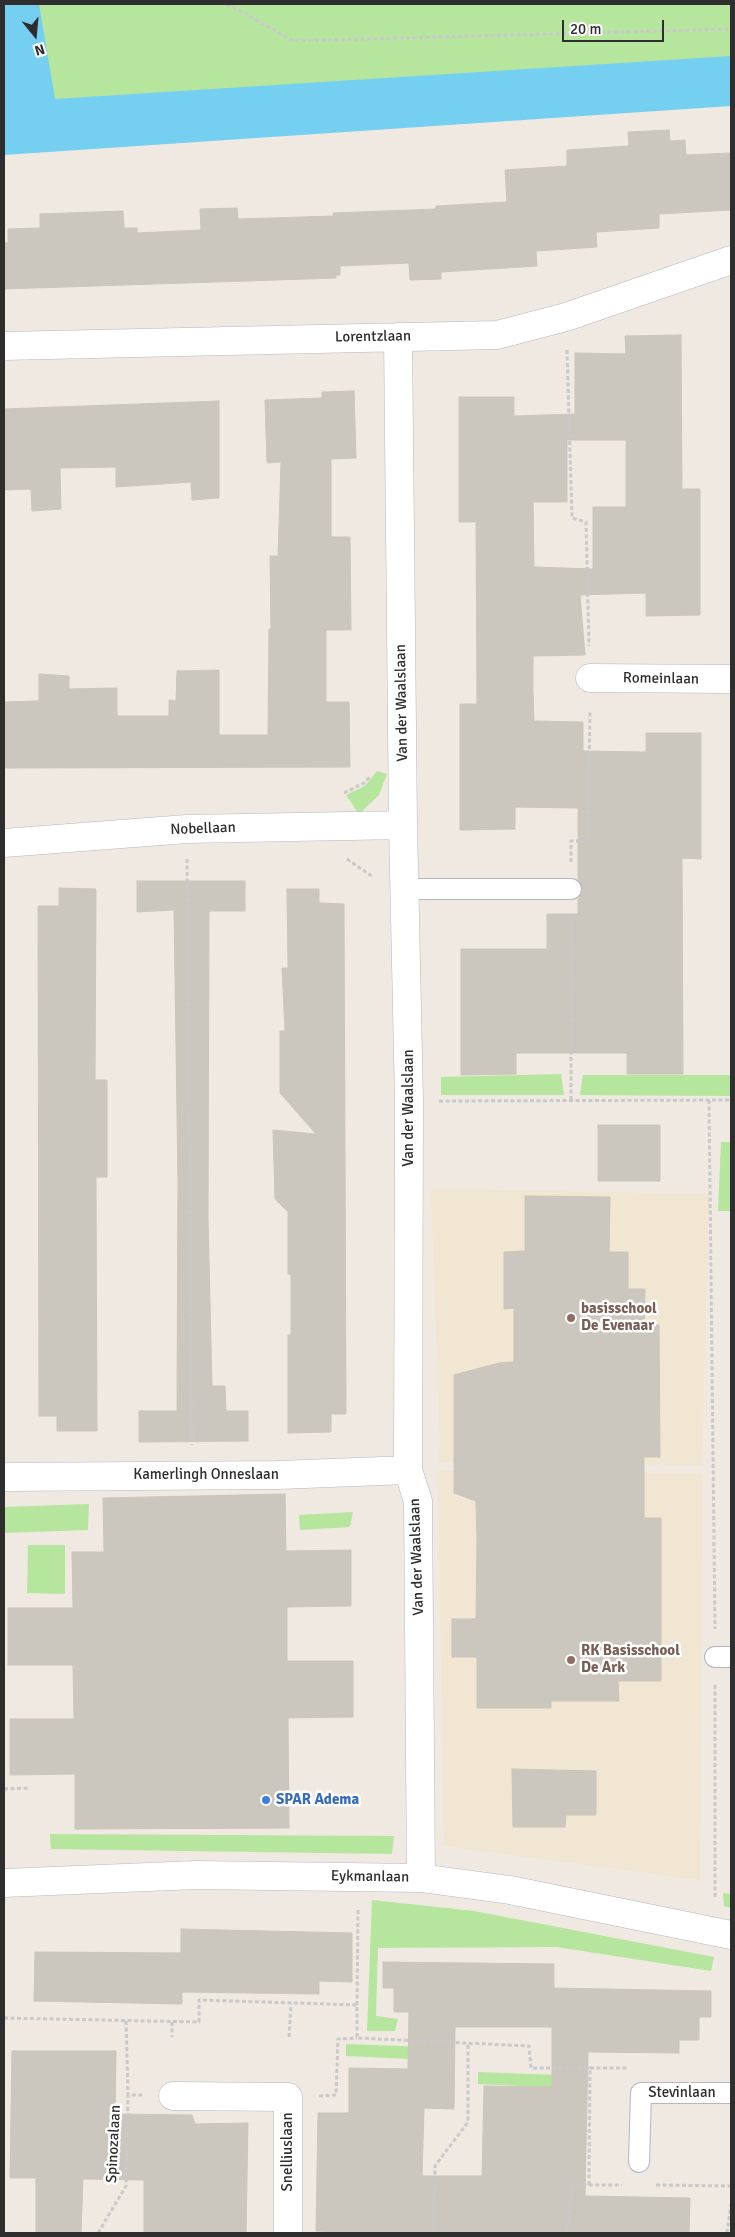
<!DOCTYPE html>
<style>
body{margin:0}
#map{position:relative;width:735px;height:2237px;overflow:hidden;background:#efe9e1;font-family:Signika,sans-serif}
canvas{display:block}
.frame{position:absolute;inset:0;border:5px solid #2e2e2e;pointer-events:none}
.north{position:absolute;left:10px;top:10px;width:50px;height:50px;-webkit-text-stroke:4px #fff;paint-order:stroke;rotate:163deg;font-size:14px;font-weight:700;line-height:20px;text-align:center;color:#2e2e2e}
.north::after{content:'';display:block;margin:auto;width:18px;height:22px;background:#2e2e2e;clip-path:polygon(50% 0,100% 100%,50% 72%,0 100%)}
.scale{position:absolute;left:562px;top:20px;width:102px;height:22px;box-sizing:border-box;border:2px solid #2e2e2e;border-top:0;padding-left:6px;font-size:15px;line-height:18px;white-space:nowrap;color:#2e2e2e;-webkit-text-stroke:4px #fff;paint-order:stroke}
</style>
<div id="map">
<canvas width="735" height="2237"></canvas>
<div class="frame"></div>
<div class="north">N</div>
<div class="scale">20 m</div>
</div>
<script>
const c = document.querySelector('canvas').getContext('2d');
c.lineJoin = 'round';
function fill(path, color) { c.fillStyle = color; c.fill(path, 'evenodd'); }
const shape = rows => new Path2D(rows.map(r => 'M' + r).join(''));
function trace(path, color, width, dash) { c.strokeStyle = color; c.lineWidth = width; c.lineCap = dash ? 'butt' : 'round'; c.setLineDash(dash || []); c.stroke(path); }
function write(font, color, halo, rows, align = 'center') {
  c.font = font + ' Signika,sans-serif'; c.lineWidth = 5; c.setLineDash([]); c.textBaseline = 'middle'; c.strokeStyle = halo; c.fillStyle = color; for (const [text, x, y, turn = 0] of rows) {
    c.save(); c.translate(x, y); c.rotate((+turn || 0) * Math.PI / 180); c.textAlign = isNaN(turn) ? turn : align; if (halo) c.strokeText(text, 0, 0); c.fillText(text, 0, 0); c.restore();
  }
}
const education = shape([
 [431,1189,709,1194,702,1465,439,1462,440,1442],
 [438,1471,703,1474,700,1880,444,1846]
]);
const green = shape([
 [4,4,731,4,731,74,10,121,4,66],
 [377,771,387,774,379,795,359,814,346,795,365,786],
 [561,1074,564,1095,441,1095,441,1077],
 [583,1075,731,1075,731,1096,580,1095],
 [721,1142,731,1142,731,1211,718,1211],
 [89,1504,88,1530,4,1533,4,1507],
 [353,1512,350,1527,300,1530,299,1515],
 [28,1545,65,1545,65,1594,27,1593],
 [50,1834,394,1836,392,1854,51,1849],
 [723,1893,731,1894,731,1908,724,1906],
 [372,1900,474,1911,714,1957,711,1971,557,1947,378,1948,376,2016,398,2019,395,2031,367,2031],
 [346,2044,452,2048,452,2061,346,2056],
 [478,2072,584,2076,584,2089,478,2084]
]);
const water = shape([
 [4,4,39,4,55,99,731,56,731,106,4,155]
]);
const building = shape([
 [669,130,670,141,685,140,686,155,731,153,731,210,659,214,659,228,596,232,597,247,536,251,537,266,441,272,441,279,410,280,409,263,340,266,340,275,336,275,336,278,4,289,4,243,8,243,8,229,40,228,40,214,123,211,124,228,137,228,137,233,201,230,200,209,237,208,238,219,334,216,333,213,436,209,436,206,507,202,505,170,567,166,567,150,629,146,628,132,669,130],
 [681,335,682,489,700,489,700,615,646,616,646,593,580,595,585,655,533,656,533,691,534,721,583,722,583,751,646,752,646,733,701,733,701,859,682,858,683,1074,627,1074,627,1053,516,1053,516,1074,461,1075,461,949,547,949,547,914,578,914,578,899,583,889,578,879,578,808,515,807,515,829,460,830,460,704,477,704,476,522,459,522,459,397,514,397,514,416,575,414,575,353,626,354,625,336,681,335],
 [567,440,626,440,626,507,593,507,593,569,534,567,533,502,567,502,567,440],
 [354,391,356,458,331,459,331,537,350,537,351,630,326,630,326,702,349,702,350,767,4,768,4,702,39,701,39,674,69,676,69,689,117,688,117,716,169,716,169,700,176,701,177,671,219,670,219,735,268,735,269,629,271,629,270,556,278,556,281,462,267,463,265,400,322,398,322,392,354,391],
 [219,401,219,498,192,500,191,482,116,487,116,467,60,468,61,509,32,511,31,489,4,490,4,409,219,401],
 [137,881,245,881,245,911,209,911,208,1219,212,1386,225,1386,226,1411,248,1411,248,1441,139,1442,139,1411,177,1411,178,1181,174,910,137,912,137,881],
 [59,888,96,889,95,1080,107,1080,107,1177,96,1177,97,1431,57,1431,57,1416,39,1416,38,906,59,906,59,888],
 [287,889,319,889,319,903,344,904,346,1414,331,1414,331,1432,288,1433,288,1335,291,1335,291,1274,288,1274,288,1212,275,1199,273,1130,316,1134,280,1093,280,1031,285,1031,282,968,288,968,287,889],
 [598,1125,660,1125,660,1181,598,1181,598,1125],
 [525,1196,610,1197,609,1252,628,1252,628,1289,645,1289,644,1325,659,1325,660,1457,644,1457,644,1518,661,1518,661,1681,618,1681,619,1701,551,1701,551,1708,477,1708,477,1657,452,1657,452,1619,476,1619,477,1538,476,1501,454,1493,454,1375,499,1363,514,1362,514,1308,504,1309,504,1252,525,1251,525,1196],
 [285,1494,286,1551,351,1550,351,1606,287,1607,287,1661,353,1661,353,1717,288,1718,289,1828,75,1829,75,1774,10,1775,10,1719,74,1719,73,1665,8,1665,8,1608,73,1608,72,1552,104,1552,103,1498,285,1494],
 [512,1769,596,1771,596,1815,566,1815,565,1827,513,1827,512,1769],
 [181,1929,352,1933,352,1982,319,1981,319,1994,182,1992,182,2004,34,2001,35,1952,181,1953,181,1929],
 [383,1962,554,1964,554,1988,711,1991,711,2017,699,2017,699,2040,679,2040,679,2053,588,2052,585,2196,690,2198,689,2233,361,2233,316,2231,318,2113,349,2113,349,2068,408,2069,409,2012,394,2012,394,1988,383,1988,383,1962],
 [455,2027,552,2027,552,2087,484,2086,482,2176,422,2176,424,2108,454,2109,455,2027],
 [12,2051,116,2051,115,2114,192,2115,195,2124,248,2123,246,2233,144,2233,144,2180,83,2179,81,2233,36,2233,36,2178,10,2178,12,2051]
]);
const path = shape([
 [227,4,294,41,731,29],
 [567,350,572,518,586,522,589,646],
 [344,793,364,783,370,777],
 [187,859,192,1445],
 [347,859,373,877],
 [571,862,571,841,588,841,590,710],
 [571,1100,571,915],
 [709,1100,715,1629],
 [439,1101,731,1100],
 [715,1685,715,1899],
 [4,1789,29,1788],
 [357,2005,358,1909],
 [4,2018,199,2022,199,2000,357,2005,357,2038,529,2046,531,2068,590,2068],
 [126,2021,128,2095],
 [172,2022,172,2037],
 [289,2037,291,2004],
 [319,2096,336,2095,338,2039,357,2038],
 [589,2185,590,2068,628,2068],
 [656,2185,731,2186],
 [98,2233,126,2186,128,2095,143,2095],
 [434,2233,435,2166,468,2122,468,2043],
 [567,2233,572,2185,622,2185],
 [727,2233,731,2204]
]);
const lane = shape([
 [406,889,571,889],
 [715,1657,731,1657],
 [639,2162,641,2093,731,2093]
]);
const street = shape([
 [398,337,403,825,409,1101,408,1470,418,1501,421,1878],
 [4,346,497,335,566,317,731,260],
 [590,678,731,679],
 [4,843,187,829,403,825],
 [4,1477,278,1475,408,1470],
 [4,1883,196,1875,421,1878,510,1890,731,1935],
 [173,2096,288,2097,288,2233]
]);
const markers = [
 [571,1318,5,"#8d6e63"],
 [571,1660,5,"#8d6e63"],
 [266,1800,5,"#3f7fe0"]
];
const streetNames = [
 ["Lorentzlaan",373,337,-1],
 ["Romeinlaan",661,679,1],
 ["Van der Waalslaan",402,703,-91],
 ["Nobellaan",203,829,-2],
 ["Van der Waalslaan",409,1108,-90],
 ["Kamerlingh Onneslaan",206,1475],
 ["Van der Waalslaan",417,1557,-92],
 ["Eykmanlaan",370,1877,1],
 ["Stevinlaan",682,2093],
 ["Spinozalaan",114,2144,-87],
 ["Snelliuslaan",288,2152,-90]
];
const educationNames = [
 ["basisschool",581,1309],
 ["De Evenaar",581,1326],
 ["RK Basisschool",581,1651],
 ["De Ark",581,1668]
];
const shopNames = [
 ["SPAR Adema",276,1800]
];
fill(education, '#f0e6d1');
fill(green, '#b6e59e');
fill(water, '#75cff0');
fill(building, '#cbc7bf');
trace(building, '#cbc5ba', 1);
trace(lane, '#b4b7c1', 22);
trace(street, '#b4b7c1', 29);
trace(path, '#c9c9c9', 3, [4, 2.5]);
trace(lane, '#fff', 20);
trace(street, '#fff', 28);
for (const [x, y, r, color] of markers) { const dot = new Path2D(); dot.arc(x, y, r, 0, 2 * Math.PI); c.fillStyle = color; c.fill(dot); trace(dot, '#fff', 2); }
write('15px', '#2e2e2e', '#fff', streetNames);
write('bold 15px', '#785e54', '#fff', educationNames, 'left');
write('bold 15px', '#366cbe', '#fff', shopNames, 'left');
</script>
